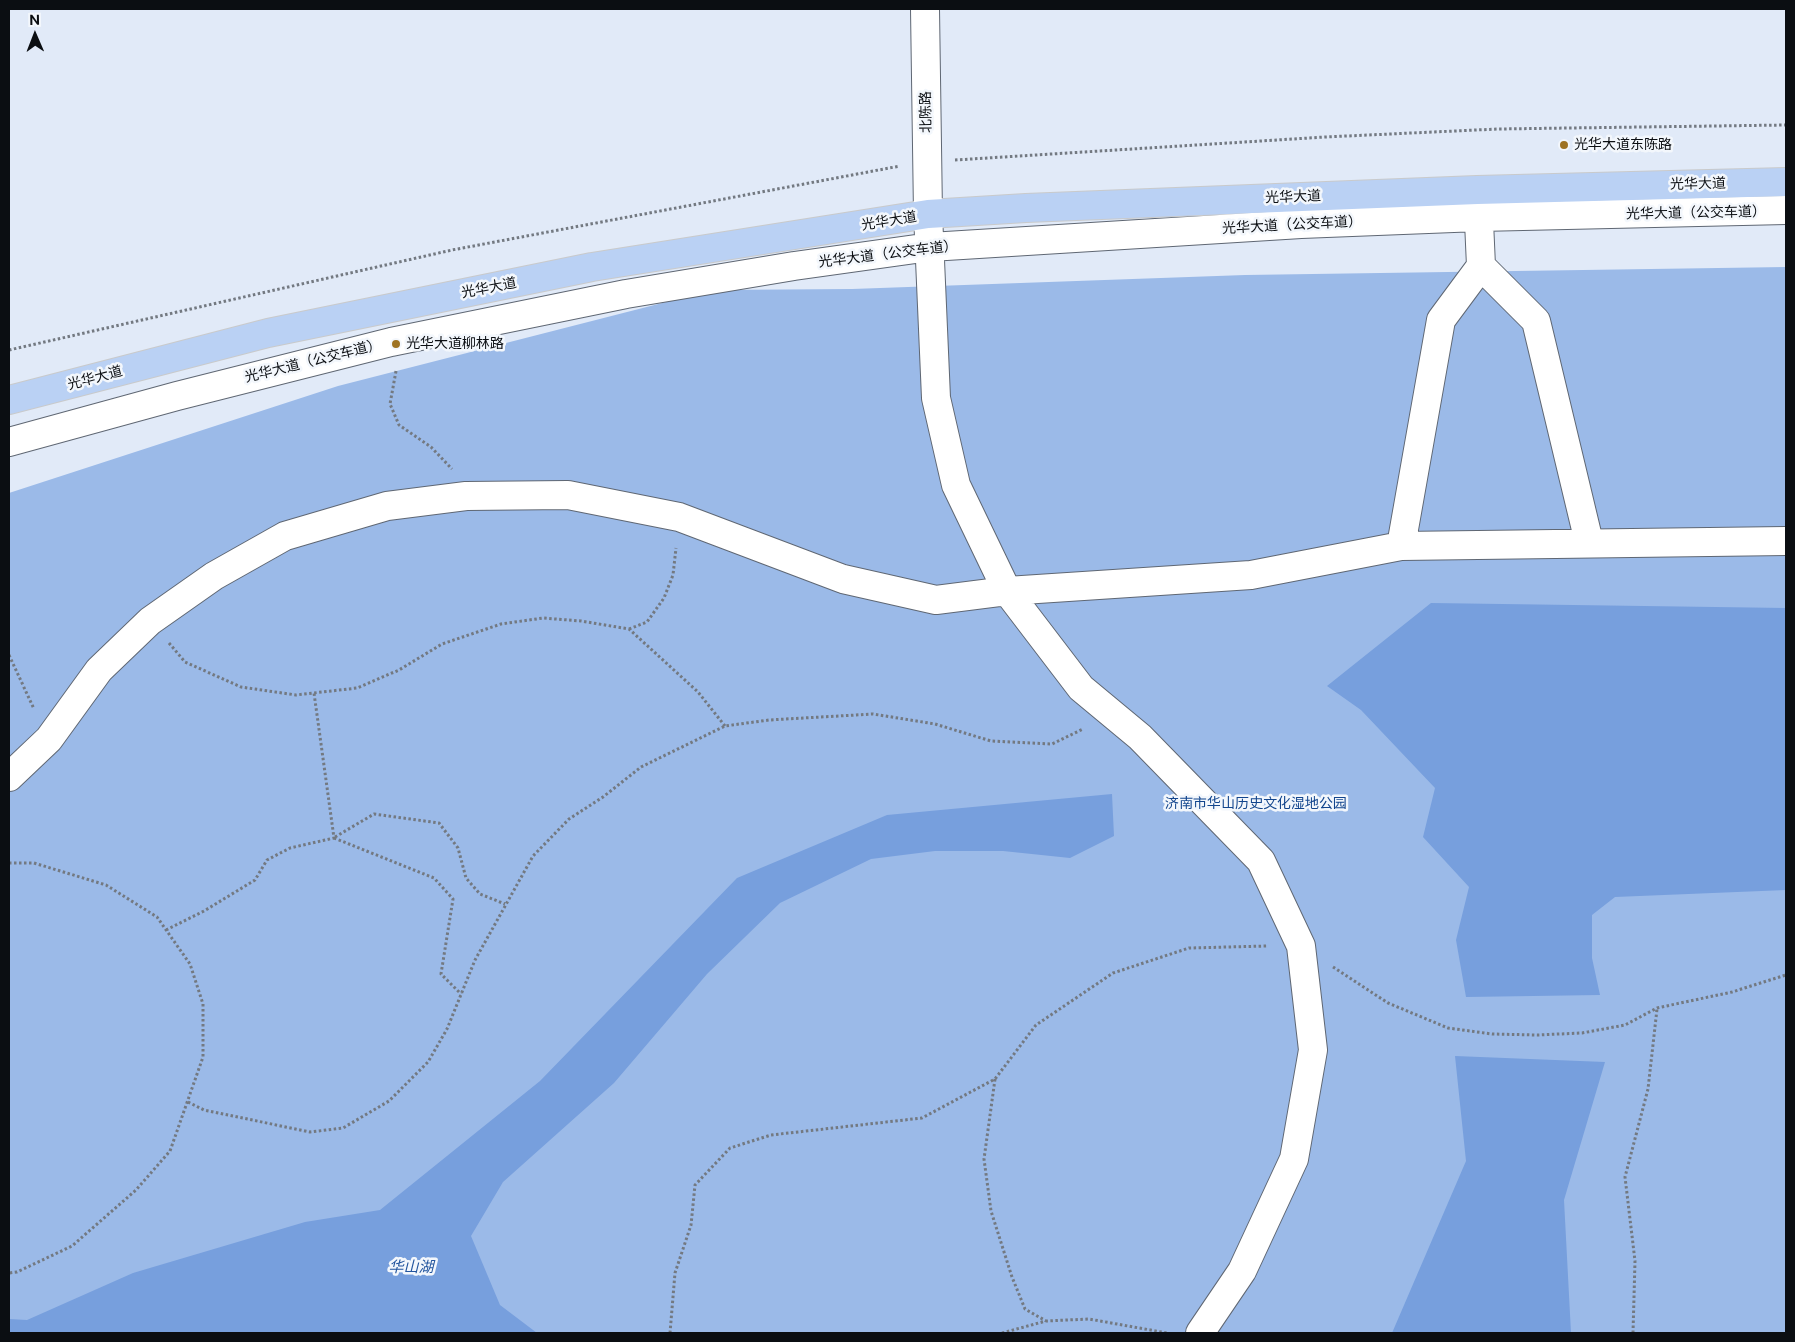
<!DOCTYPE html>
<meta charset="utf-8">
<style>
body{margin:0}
#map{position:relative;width:1795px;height:1342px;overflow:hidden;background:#e1eaf8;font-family:"Public Sans",sans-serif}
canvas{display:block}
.frame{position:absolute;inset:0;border:10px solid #0b0e12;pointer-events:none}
.north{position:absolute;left:10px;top:10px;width:50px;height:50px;-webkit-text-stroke:4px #f3f7fc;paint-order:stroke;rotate:359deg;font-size:14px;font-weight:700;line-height:20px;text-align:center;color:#0b0e12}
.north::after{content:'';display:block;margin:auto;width:18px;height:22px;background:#0b0e12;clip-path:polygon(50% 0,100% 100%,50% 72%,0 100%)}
</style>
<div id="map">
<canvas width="1795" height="1342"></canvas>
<div class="frame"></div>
<div class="north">N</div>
</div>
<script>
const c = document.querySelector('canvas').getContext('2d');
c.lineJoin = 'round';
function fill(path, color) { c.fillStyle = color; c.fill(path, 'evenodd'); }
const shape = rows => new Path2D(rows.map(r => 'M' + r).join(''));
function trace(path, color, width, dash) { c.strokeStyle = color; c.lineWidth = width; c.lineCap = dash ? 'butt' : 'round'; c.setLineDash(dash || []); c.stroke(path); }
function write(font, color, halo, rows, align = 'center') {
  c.font = font + ' "Public Sans","Noto Sans SC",sans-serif'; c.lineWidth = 5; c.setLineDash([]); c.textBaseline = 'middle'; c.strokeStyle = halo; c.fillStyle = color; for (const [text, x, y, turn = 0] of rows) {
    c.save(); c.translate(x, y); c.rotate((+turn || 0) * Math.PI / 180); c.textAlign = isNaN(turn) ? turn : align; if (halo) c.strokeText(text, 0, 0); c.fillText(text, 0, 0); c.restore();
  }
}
const green = shape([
 [1786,267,1786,1333,9,1333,9,493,338,386,713,290,852,289,1245,275]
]);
const water = shape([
 [1431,603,1786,608,1786,890,1615,897,1592,915,1592,958,1600,995,1466,997,1456,940,1469,887,1423,837,1435,788,1361,710,1327,686],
 [1112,794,1114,836,1070,858,1003,851,935,851,871,859,780,903,707,974,614,1083,503,1182,471,1236,500,1305,537,1333,9,1333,9,1319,27,1320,133,1273,305,1222,380,1210,540,1081,737,878,887,815],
 [1455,1056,1605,1062,1564,1200,1571,1333,1392,1333,1466,1161]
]);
const path = shape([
 [955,160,1325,137,1498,129,1786,125],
 [9,350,452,250,900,166],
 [396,371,390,404,399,425,431,447,452,469],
 [629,629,647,622,664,598,673,575,676,548],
 [169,643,185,662,241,687,296,695,357,688,399,670,442,644,501,624,543,618,581,621,629,629,698,692,725,726],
 [9,655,34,709],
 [335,837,374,814,439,823,458,848,466,878,480,894,505,904],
 [334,838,434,878,453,899,441,974,461,994],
 [9,863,34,863,106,885,157,917,190,964,203,1004,203,1057,170,1151,136,1190,72,1246,17,1272,9,1273],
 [166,930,204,911,255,880,267,860,290,848,334,838,314,693],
 [1333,967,1388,1003,1448,1028,1492,1034,1537,1035,1582,1033,1625,1025,1657,1008,1732,992,1786,975],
 [995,1079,984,1159,991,1211,1012,1277,1025,1309,1046,1321],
 [188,1102,204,1110,310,1132,343,1128,389,1101,428,1062,447,1029,475,960,533,856,569,819,603,797,641,767,725,726,769,720,873,714,935,724,991,741,1052,744,1083,729],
 [670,1333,675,1273,691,1225,695,1185,730,1148,771,1135,922,1118,995,1079,1036,1025,1113,973,1189,948,1268,946],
 [1002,1333,1046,1321,1089,1319,1167,1333],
 [1633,1333,1635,1261,1625,1177,1648,1089,1657,1009]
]);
const minor = shape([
 [1481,266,1536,321,1589,542],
 [9,442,177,396,391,342,626,294,794,266,930,247,1301,224,1479,217,1786,210],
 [1401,546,1441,320,1481,266,1478,199],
 [9,777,49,739,99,670,150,621,214,576,285,536,387,506,466,496,568,495,679,517,843,579,936,600,1007,591,956,485,936,398,928,214,925,9],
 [1200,1333,1242,1271,1294,1159,1313,1050,1301,946,1261,861,1140,737,1081,688,1007,591,1251,575,1401,546,1786,541]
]);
const major = shape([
 [9,400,268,333,592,267,928,214,1026,208,1477,190,1786,182]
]);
const markers = [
 [1564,145,5,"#9e7323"],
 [396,344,5,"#9e7323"]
];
const streetNames = [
 ["北陈路",926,112,-91],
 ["光华大道",1698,184,-1],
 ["光华大道",1293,197,-2],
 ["光华大道（公交车道）",1696,213,-1],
 ["光华大道",889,221,-9],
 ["光华大道（公交车道）",1292,225,-3],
 ["光华大道（公交车道）",888,254,-7],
 ["光华大道",489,288,-11],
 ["光华大道（公交车道）",313,361,-14],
 ["光华大道",95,378,-15]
];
const poiNames = [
 ["光华大道东陈路",1574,145],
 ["光华大道柳林路",406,344]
];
const parkNames = [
 ["济南市华山历史文化湿地公园",1256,804]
];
const waterNames = [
 ["华山湖",411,1267]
];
fill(green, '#9bbae8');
fill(water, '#779fdd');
trace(minor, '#5f6773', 30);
trace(major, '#c9cacb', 30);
trace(path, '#737981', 3, [2.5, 2.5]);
trace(minor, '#fff', 28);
trace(major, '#bad1f4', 28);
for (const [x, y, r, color] of markers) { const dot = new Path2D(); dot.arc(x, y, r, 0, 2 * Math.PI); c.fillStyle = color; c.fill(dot); trace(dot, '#f3f7fc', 2); }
write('14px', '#0b0e12', '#f3f7fc', streetNames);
write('14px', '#0b0e12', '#f3f7fc', poiNames, 'left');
write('14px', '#12458d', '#f3f7fc', parkNames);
write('italic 15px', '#23559e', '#f3f7fc', waterNames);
</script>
